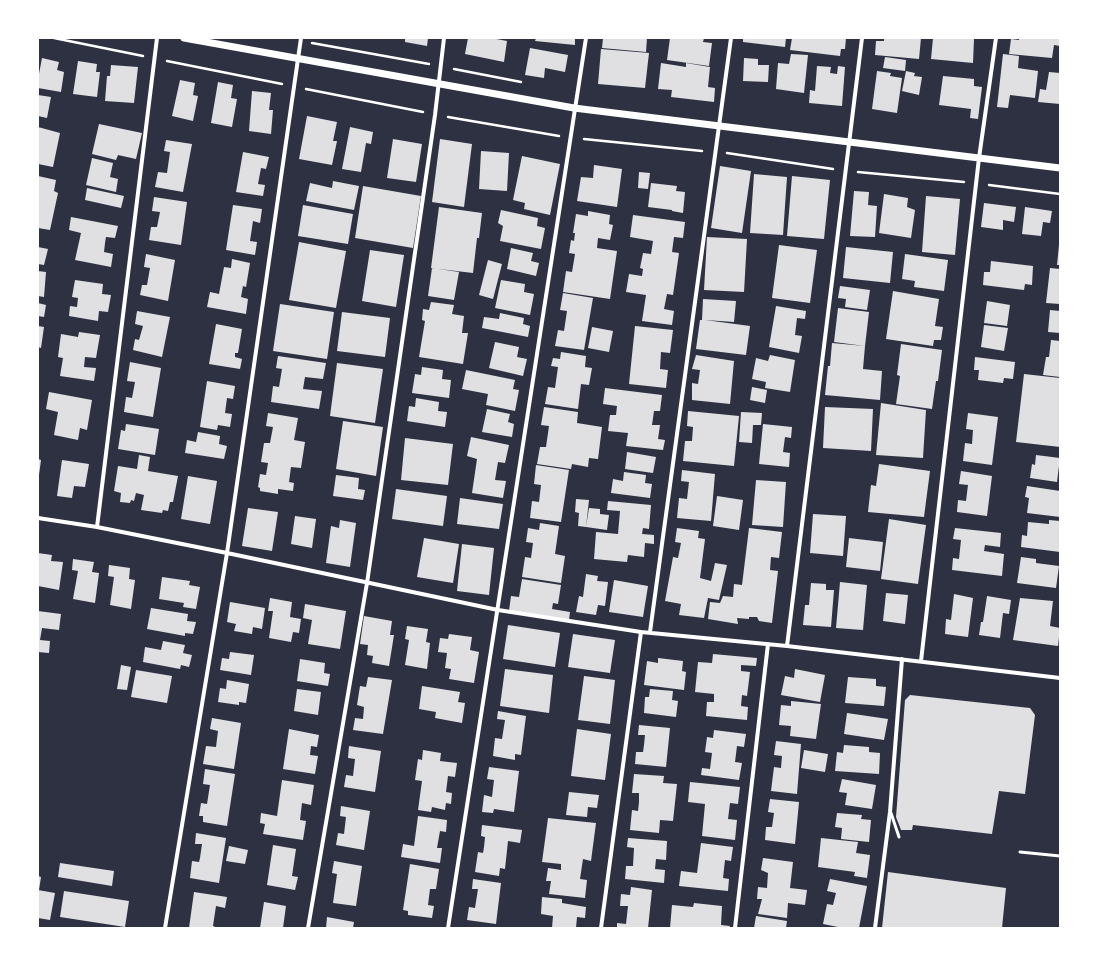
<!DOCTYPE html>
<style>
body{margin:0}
#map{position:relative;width:1098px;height:966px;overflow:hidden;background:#2d3142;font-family:Rubik,sans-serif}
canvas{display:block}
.frame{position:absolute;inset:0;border:39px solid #fff;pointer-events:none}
</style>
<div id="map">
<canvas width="1098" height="966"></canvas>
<div class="frame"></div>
</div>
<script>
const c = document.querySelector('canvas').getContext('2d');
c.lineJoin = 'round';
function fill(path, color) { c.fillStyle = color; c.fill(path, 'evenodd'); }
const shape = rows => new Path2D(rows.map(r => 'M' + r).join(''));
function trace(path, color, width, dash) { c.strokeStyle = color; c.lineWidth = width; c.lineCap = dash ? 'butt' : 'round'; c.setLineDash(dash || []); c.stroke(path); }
const building = shape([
 [405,38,428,38,427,46,405,42],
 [468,38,491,38,507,41,504,62,465,54],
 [536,38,575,38,575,45,535,41],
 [603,38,647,38,646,52,602,48],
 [670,38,704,38,703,42,712,43,709,66,667,60],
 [743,38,786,38,785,47,743,42],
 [792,38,846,38,845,49,841,49,840,56,790,50],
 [884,38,921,38,919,59,875,55,876,41,884,41],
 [933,38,974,39,973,63,931,59],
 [1019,38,1060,38,1060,46,1054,45,1052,58,1009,54,1011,39,1019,40],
 [530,48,568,55,565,72,545,68,544,78,525,75],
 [601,49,649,53,645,88,598,84],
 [791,54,808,55,804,93,776,89,778,63,789,64],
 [1003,54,1019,56,1018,68,1038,71,1035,98,1010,95,1008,108,997,107],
 [885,57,906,60,905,71,883,68],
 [42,58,59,62,57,70,64,72,61,92,38,88,38,79],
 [744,58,758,59,758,65,769,65,768,82,743,81],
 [78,61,97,64,96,72,100,72,97,97,73,94],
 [661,63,686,67,686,63,710,67,708,87,715,88,714,102,671,97,672,90,658,89],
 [111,65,138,67,134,103,105,101,107,76,110,76],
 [817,66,831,67,830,73,837,74,838,66,845,67,842,106,809,103,810,90,815,91],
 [877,71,891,73,890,76,902,78,897,113,872,109],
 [906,71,915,73,914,76,922,77,919,95,902,91],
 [1049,72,1060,73,1060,104,1038,102,1040,89,1046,90],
 [943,76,974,79,974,86,982,87,978,119,970,118,971,109,939,105],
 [180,80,195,83,193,95,198,96,193,121,172,116],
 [218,82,233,85,231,98,237,99,232,127,211,123],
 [252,91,271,93,269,110,273,110,271,134,249,131],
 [38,95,51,97,47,118,38,116],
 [307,116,337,122,333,141,337,141,332,165,299,159],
 [99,124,142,133,136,159,118,155,116,160,92,154],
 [38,127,60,133,53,167,38,164],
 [350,127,373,132,371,144,366,143,361,172,342,169],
 [393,139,422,144,416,182,387,178],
 [440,139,472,144,464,207,432,202],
 [166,140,192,144,183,192,155,187,158,172,167,173,170,152,164,151],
 [481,151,509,153,507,191,479,189],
 [243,152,269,157,266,169,261,168,258,184,265,185,263,196,236,192],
 [522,156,560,164,550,215,524,209,525,203,513,200],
 [92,158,113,163,110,177,118,179,116,192,86,185],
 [594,165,622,169,617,207,577,201,581,177,593,178],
 [720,166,751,171,742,233,711,228],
 [639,172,650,173,648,189,638,188],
 [754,174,787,177,783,235,750,233],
 [38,176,56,180,54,191,58,193,50,230,38,228],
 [792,176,830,180,824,239,787,236],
 [333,181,359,186,354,210,306,201,310,183,332,188],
 [651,183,677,186,676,191,685,192,683,213,672,211,672,210,648,207],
 [363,186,421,196,413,248,355,238],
 [87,188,124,196,121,208,85,200],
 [854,191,869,192,868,205,877,206,875,237,850,236],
 [884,194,908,198,907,207,915,210,911,238,879,233],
 [926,196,960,199,955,255,922,252],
 [154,197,187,202,181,245,149,240,151,227,157,227,160,212,152,211],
 [984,203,1016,207,1014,222,1003,220,1003,230,981,227],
 [233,205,262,209,260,223,253,221,250,241,257,242,255,255,226,250],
 [303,205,353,214,348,244,298,236],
 [439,207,482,213,479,238,477,238,473,273,431,268],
 [1025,207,1052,211,1050,223,1043,222,1041,236,1022,234],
 [501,210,538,218,537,226,545,228,541,249,500,241,503,226,498,223],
 [588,211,610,215,609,224,613,225,610,240,598,238,597,248,617,251,610,299,563,292,566,271,572,272,575,254,569,253,571,240,574,241,575,233,573,233,576,214,588,216],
 [633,215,685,222,683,238,674,237,672,252,679,253,673,295,667,294,664,309,674,311,672,325,642,321,646,295,626,292,629,274,642,276,643,269,640,268,643,253,651,254,653,241,630,237],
 [71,217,118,226,115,238,106,237,105,243,104,252,113,254,111,267,75,260,81,233,69,230],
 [707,237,747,239,744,292,704,290],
 [299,242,346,251,336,308,289,300],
 [779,245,817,250,810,303,772,298],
 [1059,245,1060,245,1060,265,1057,265],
 [38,247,48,249,44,265,38,264],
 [846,247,893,252,890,283,843,278],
 [511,248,533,253,531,261,539,263,536,276,507,269],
 [370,250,404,255,396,307,362,301],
 [146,254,175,260,168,301,140,295,142,285,147,285,150,268,144,267],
 [905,254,948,260,944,291,914,287,915,281,902,279],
 [232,259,250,263,246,287,243,286,241,297,248,299,246,314,207,307,210,292,219,294,224,267,231,268],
 [488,260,502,264,493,299,479,295],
 [991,261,1033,266,1032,285,1025,284,1024,290,983,285,984,272,990,272],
 [432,268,459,272,454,300,428,296],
 [1050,268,1060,269,1060,304,1046,303],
 [38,271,46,272,44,297,38,296],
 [75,280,103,284,102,294,111,295,108,312,99,311,98,321,69,316,70,306,77,307,78,298,72,297],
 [501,280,525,284,524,292,534,294,530,315,495,308],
 [840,286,870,290,867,310,845,307,846,299,838,298],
 [893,291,939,299,935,326,943,327,941,340,934,340,933,346,886,339],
 [563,293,593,298,584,350,555,346,558,330,564,331,567,311,560,310],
 [703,299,736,301,734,322,705,320,750,326,746,355,696,349,700,320,702,320],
 [987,301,1010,305,1007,326,984,323],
 [431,302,454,305,452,314,464,316,462,333,468,333,463,364,419,357,425,321,422,320,423,309,429,310],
 [38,303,46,305,44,317,38,316],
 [280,304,334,312,327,359,273,351],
 [776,306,806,311,805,319,797,318,795,335,802,336,799,353,769,347],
 [838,308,869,312,865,346,834,342],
 [1050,310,1060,311,1060,333,1048,332],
 [137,311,170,317,162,357,133,350,135,339,139,340,143,326,135,324],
 [342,312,390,318,385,357,337,351],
 [500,313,524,318,523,324,530,326,528,337,482,328,484,317,499,319],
 [216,324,242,329,238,353,235,353,235,357,242,359,240,369,209,364],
 [984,325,1008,328,1004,351,981,347],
 [38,326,44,327,41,348,38,347],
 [635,326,673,330,670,353,661,352,660,369,668,370,666,388,629,384],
 [592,327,613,331,609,352,588,348],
 [79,332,100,335,96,358,85,357,84,367,96,368,94,381,60,376,63,358,58,357,61,334,78,337],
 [1051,340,1060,341,1060,377,1043,375,1046,357,1049,357],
 [495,342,519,347,517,357,527,359,523,376,489,368],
 [832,343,865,346,863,369,882,371,880,400,825,395,828,366,830,366],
 [901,344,942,350,938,381,936,381,932,409,896,404,900,376,897,375],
 [561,352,586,356,585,367,592,368,589,385,581,384,578,409,545,404,548,387,555,388,558,367,551,366,553,358,560,359],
 [696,355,734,361,730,404,692,400,692,383,698,384,700,370,692,369],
 [770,355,795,360,790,392,765,388,766,382,752,379,756,358,768,361],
 [278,356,326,363,323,379,305,377,303,389,322,391,319,409,271,402,273,386,279,387,282,369,276,368],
 [975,357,1015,362,1013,379,1004,378,1003,383,978,380,979,370,974,370],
 [130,362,161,368,153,417,124,412,126,397,132,398,135,382,127,381],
 [337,363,383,369,375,423,330,416],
 [422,367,443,370,442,379,451,380,449,398,412,393,415,374,421,375],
 [466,370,515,380,513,389,519,390,515,411,486,405,488,394,462,389],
 [1024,374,1060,378,1060,447,1016,442],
 [207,381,235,386,233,399,227,398,225,413,232,414,230,427,218,425,217,430,200,427],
 [752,387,767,390,765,403,750,400],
 [605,388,662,395,660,411,654,411,652,425,660,425,658,439,665,440,663,450,626,446,628,433,608,431,610,415,616,415,617,406,603,404],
 [49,392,92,400,87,430,80,428,78,440,54,435,58,412,46,409],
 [416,398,439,402,438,411,447,412,445,427,407,421,409,406,415,407],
 [881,403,926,410,923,458,876,455],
 [544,407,578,412,577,423,602,427,598,459,589,458,588,467,572,464,571,469,537,464,540,447,546,447,549,426,541,425],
 [825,407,873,409,871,451,823,448],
 [487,409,510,414,508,422,514,424,512,437,482,432],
 [688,411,739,416,734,466,683,461,685,441,692,441,693,427,687,426],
 [741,412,762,413,761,425,753,425,752,443,739,442],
 [268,413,298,418,294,440,305,442,301,468,291,467,289,482,294,483,293,491,278,489,278,494,260,491,260,488,258,487,260,474,266,475,268,463,261,462,264,443,270,443,273,427,266,426],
 [968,413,998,417,992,465,963,461,965,443,972,444,973,430,966,429],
 [343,421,383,427,376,476,336,469],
 [126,424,159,429,155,455,118,449,121,430,125,431],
 [763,424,792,427,791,438,785,437,783,452,790,453,789,467,759,464],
 [198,432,220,436,219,444,227,446,224,459,185,453,187,440,196,442],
 [471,437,509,445,505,463,498,462,495,480,506,481,503,498,472,493,477,459,467,456],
 [405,438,453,444,448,485,401,480],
 [627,452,656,457,653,473,625,469],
 [139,455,150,457,148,471,178,476,173,502,170,502,168,511,163,510,162,513,141,510,144,495,136,493,134,501,131,500,130,503,120,502,121,493,114,491,118,466,137,469],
 [1036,455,1060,458,1057,482,1030,478,1032,464,1035,465],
 [38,459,41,460,39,475,38,475],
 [62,460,89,464,85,487,74,486,72,498,57,496],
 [879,464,930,471,924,517,868,512,871,485,876,486],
 [536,465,569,470,561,522,530,518,532,501,539,502,541,485,534,484],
 [682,470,715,474,711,521,677,518,679,498,687,499,689,482,681,481],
 [961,471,992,476,987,516,957,512,958,500,966,501,968,485,959,484],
 [624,472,646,475,645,483,652,484,650,498,611,493,613,479,623,481],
 [336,475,359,478,358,489,365,490,363,500,333,496],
 [188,476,217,481,210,524,181,519],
 [756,480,786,482,783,527,752,525],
 [1027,486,1060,491,1060,517,1027,513,1029,498,1025,497],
 [396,489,447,496,443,526,392,519],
 [717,496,743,500,739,530,713,526],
 [460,498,503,504,499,529,457,524],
 [576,499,589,500,586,527,578,526,579,513,575,512],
 [608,501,651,505,649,529,643,528,642,534,654,535,654,544,645,543,644,557,628,555,627,562,594,559,596,532,618,534,620,511,607,510],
 [248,508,278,512,272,551,242,546],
 [589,508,600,509,600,514,609,515,607,530,586,527],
 [813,514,846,516,843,556,810,553],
 [295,516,316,519,312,548,291,544],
 [889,519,926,525,918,584,881,579],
 [340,520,356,523,350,567,326,563,331,526,339,528],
 [1049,520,1060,521,1060,552,1021,547,1022,535,1027,536,1028,522,1049,524],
 [540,523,559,526,555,554,565,556,561,583,522,577,525,557,531,558,533,543,526,542,528,528,539,530],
 [677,528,699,531,698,538,705,539,700,578,711,581,715,563,727,565,719,600,708,598,704,618,679,615,681,604,665,601,673,557,678,558,681,543,675,542],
 [749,528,782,532,779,558,771,557,770,570,778,571,772,623,759,621,757,617,749,617,749,619,737,618,738,624,708,619,710,602,720,603,723,596,733,597,734,584,742,585],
 [955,528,1001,533,1000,547,985,545,984,551,1004,554,1002,576,952,570,953,558,959,559,961,540,953,539],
 [424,538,459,544,453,583,417,577],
 [849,538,883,542,880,571,846,567],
 [462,544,494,548,489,595,457,591],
 [38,553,52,555,51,561,63,562,59,590,38,586],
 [1021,557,1036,559,1036,563,1059,566,1056,588,1017,583],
 [73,559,94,562,92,572,99,573,95,603,73,599,78,571,72,570],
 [109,565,130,568,129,579,135,580,131,609,110,605,114,577,108,576],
 [586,574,598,576,597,581,608,582,605,606,598,605,596,615,576,612,579,596,583,597],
 [162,577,190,581,189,585,200,587,196,609,183,607,184,603,159,599],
 [522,579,561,585,558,604,553,603,552,609,570,612,569,620,509,611,511,596,519,597],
 [614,580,648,586,643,617,609,612],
 [840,582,867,585,863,630,836,628],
 [811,583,826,584,826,590,834,590,831,627,803,625,805,605,809,605],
 [886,593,908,595,905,624,883,621],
 [954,594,973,598,968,637,945,634,946,619,951,620],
 [987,596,1011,600,1009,614,1003,613,1000,638,979,635,981,622,983,622],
 [270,598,292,602,290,617,301,619,299,633,293,632,291,642,269,638,273,611,268,611],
 [1020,598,1053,601,1050,626,1060,628,1058,646,1013,640],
 [230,602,265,608,262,629,253,627,252,634,234,631,236,624,227,622],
 [305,604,346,611,340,649,308,644,312,620,303,618],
 [151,608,188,614,187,621,196,622,193,634,185,633,185,636,147,629],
 [38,611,61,614,59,630,42,628,40,640,50,641,49,653,38,652],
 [364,616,392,621,390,635,394,635,389,666,372,663,373,656,367,655,368,645,360,644],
 [508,625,560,633,555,667,503,659],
 [407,626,428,629,426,642,430,643,427,669,405,665,409,640,405,639],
 [449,634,472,637,470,650,479,652,474,683,449,679,451,669,445,668,447,653,438,652,440,638,448,639],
 [573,634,615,640,610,673,568,667],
 [163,641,185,645,183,653,192,655,189,667,181,665,180,669,143,662,145,647,161,650],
 [230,652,254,655,251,675,220,670,222,658,229,659],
 [713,654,757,658,756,666,741,665,741,671,750,672,747,696,742,695,741,706,748,707,747,720,706,716,707,702,714,702,714,694,695,692,698,662,712,663],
 [658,658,683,661,682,671,686,672,684,690,644,685,647,661,658,663],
 [300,659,325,663,324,673,330,674,328,686,297,681],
 [121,665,131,667,127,690,117,689],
 [505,669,553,675,549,713,500,706],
 [795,669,825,675,820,702,781,695,785,676,794,678],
 [136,670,172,676,167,703,131,697],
 [584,676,615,680,610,724,578,720],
 [368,677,392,680,383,734,353,730,355,718,363,719,364,707,357,705,360,686,366,687],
 [848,677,876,679,876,686,886,687,884,706,845,703],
 [227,680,249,684,246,703,239,702,239,705,218,702,220,688,226,689],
 [422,686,460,692,458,702,465,703,462,723,435,718,436,712,419,709],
 [297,689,321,692,318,715,294,711],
 [650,689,673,691,672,700,678,701,676,717,644,713,645,697,649,697],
 [910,695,1030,708,1035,715,1025,794,999,791,992,834,913,825,912,830,901,830,896,817,905,700],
 [791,701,821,704,816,739,790,736,791,726,779,725,781,705,791,706],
 [498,711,526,716,521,755,515,754,515,760,493,756,495,738,502,739,505,720,497,719],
 [847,713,888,719,884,740,844,734],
 [212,718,241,723,234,769,203,764,206,746,216,747,218,731,210,729],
 [639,725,670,728,666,767,635,764,636,752,643,752,644,745,645,735,638,735],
 [289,729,319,735,317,747,311,746,310,755,318,756,315,774,283,769],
 [577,729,611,734,605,780,571,776],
 [714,730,746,734,744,747,737,746,735,762,742,763,739,780,701,775,702,768,710,769,712,753,705,752,707,737,713,738],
 [776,741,801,744,797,794,771,791,774,767,781,768,782,756,774,755],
 [844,745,869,747,869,752,880,753,879,774,835,771,837,752,843,753],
 [349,746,381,751,375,792,344,787,346,775,353,776,355,759,348,758],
 [423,750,441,753,440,761,457,763,455,777,448,776,446,792,452,793,451,804,446,803,445,810,432,807,431,812,418,810,422,781,415,780,418,759,422,760],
 [804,750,828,754,825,772,801,768],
 [489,767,519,771,514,812,494,809,493,813,482,812,484,795,492,797,494,780,487,779],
 [205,769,235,774,227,826,203,822,203,816,199,816,201,803,207,804,210,785,203,784],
 [634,774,664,776,663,783,677,784,673,821,660,820,659,833,630,830,632,810,638,811,639,802,639,793,632,793],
 [842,779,876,785,872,809,845,805,847,793,839,792],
 [282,780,314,785,311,805,302,803,300,820,306,821,303,840,263,834,265,824,260,823,261,813,277,816],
 [690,782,740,787,738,804,730,803,728,819,737,820,735,840,702,836,705,804,688,802],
 [569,792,599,795,597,808,588,807,587,817,566,815],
 [770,799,799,802,795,844,765,840,766,827,772,827,774,813,768,812],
 [341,806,370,811,364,850,336,845,338,833,344,834,346,817,340,816],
 [837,813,862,815,861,819,871,820,869,842,841,839,842,828,835,827],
 [418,816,447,820,446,832,440,831,437,848,442,848,440,863,401,857,403,844,414,846],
 [548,818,596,823,591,861,583,859,580,879,587,880,585,898,549,894,551,881,546,881,548,868,561,870,561,864,542,862],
 [482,825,522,830,520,843,508,841,505,869,500,868,499,876,475,872,478,852,483,853,484,847,485,837,481,836],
 [196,833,226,838,219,883,190,878,192,861,199,862,200,858,202,844,195,844],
 [628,838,667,841,666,860,656,859,655,869,665,870,664,883,625,879,626,866,633,866,634,848,627,847],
 [821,838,858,842,856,853,870,855,867,878,854,876,855,872,818,867],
 [701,843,733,847,731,861,725,860,723,878,729,879,728,891,679,886,681,871,697,873],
 [273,845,296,849,292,876,298,877,295,890,267,885],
 [229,846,248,850,245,864,226,861],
 [763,858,793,862,790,888,807,890,805,905,788,903,787,918,758,914,762,899,757,899,758,887,767,888,768,873,761,870],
 [334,861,362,866,356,906,333,903,337,874,332,873],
 [60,863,114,871,112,886,58,877],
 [410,864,439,869,436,889,430,889,428,905,434,906,432,918,408,915,408,911,403,910],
 [888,872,1006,888,1002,928,882,928],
 [38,876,41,877,39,890,38,890],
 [473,879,501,883,496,924,467,920,469,907,475,908,478,889,472,889],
 [830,879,867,886,859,928,843,928,823,924,827,904,833,905,836,893,827,891],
 [631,887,652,890,648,928,617,928,617,923,626,924,628,906,620,906,621,894,630,895],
 [38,890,55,893,50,920,38,918],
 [64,891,129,901,125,927,60,917],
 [194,892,227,897,225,908,216,906,213,926,218,928,189,928],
 [542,897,562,899,562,903,586,907,585,918,577,917,576,928,552,928,553,916,541,914],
 [264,902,286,906,283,928,260,928],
 [694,903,722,906,721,925,730,926,729,928,670,928,672,905,693,907],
 [756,916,787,921,786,928,754,928],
 [327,917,354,922,353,928,326,928]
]);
const path = shape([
 [54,38,143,56],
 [312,43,429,64],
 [167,61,282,84],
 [454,69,521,82],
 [306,89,423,112],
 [448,117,559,136],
 [584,139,702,151],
 [727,153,833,169],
 [858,172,964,182],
 [989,185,1060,194]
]);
const service = shape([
 [891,813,899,837],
 [1020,852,1060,856]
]);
const minor = shape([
 [38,518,97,527,227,553,498,610,641,632,787,646,1060,678],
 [97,527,157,38],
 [650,632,731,38],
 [787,646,862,38],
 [921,661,979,158,996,38],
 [165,928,227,553,301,38],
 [308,928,367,583,435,115,444,38],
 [448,928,586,38],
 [601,928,641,632],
 [735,928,768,644],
 [875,928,890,812,902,659]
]);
const tertiary = shape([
 [184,38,574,108,1060,168]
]);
fill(building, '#e0e0e3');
trace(path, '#fff', 2.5);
trace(service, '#fff', 3);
trace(minor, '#fff', 4);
trace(tertiary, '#fff', 7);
</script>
